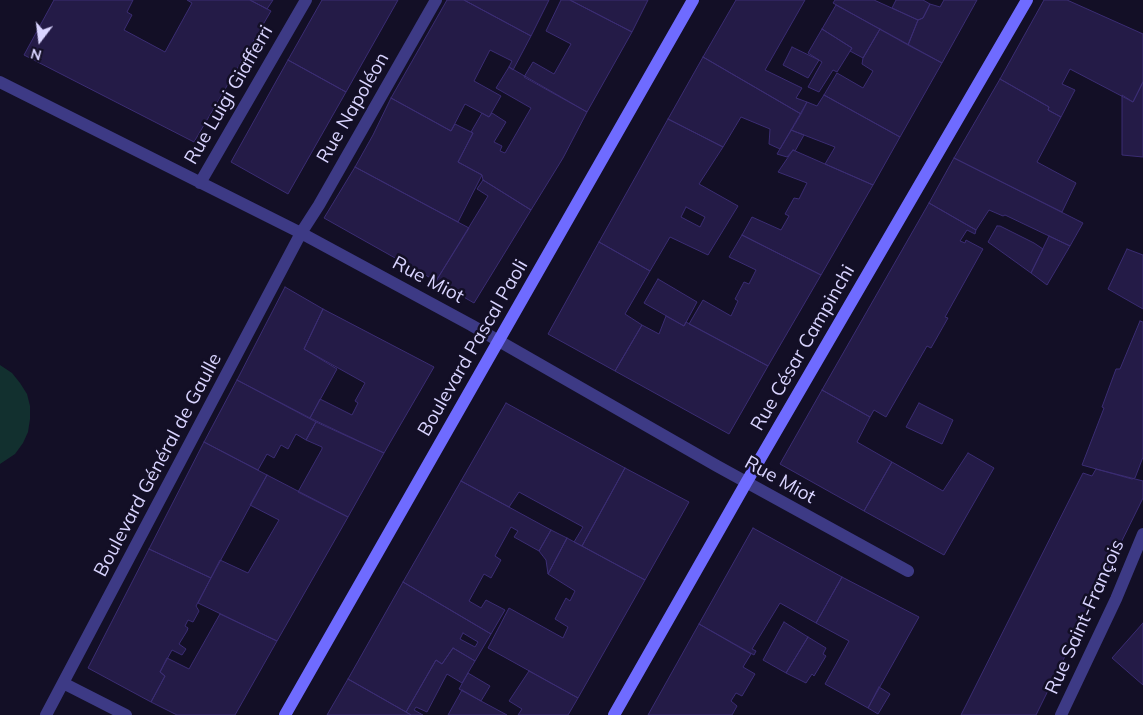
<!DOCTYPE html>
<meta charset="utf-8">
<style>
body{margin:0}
#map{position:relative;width:1143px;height:715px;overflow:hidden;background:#130f26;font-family:Mulish,sans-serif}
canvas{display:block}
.north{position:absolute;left:15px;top:15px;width:50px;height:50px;-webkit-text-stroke:4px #130f26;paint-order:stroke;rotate:195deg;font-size:14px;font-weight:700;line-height:20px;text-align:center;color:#d9d4ff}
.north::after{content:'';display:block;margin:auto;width:18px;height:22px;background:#d9d4ff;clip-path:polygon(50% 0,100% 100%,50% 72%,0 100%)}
</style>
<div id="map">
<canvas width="1143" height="715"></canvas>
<div class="north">N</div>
</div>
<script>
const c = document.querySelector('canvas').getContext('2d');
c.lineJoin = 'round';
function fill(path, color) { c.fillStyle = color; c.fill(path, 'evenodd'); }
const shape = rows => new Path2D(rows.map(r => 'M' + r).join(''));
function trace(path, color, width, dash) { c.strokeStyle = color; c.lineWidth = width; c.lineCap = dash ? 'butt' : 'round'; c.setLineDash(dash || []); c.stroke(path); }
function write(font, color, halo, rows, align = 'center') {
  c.font = font + ' Mulish,sans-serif'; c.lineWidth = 5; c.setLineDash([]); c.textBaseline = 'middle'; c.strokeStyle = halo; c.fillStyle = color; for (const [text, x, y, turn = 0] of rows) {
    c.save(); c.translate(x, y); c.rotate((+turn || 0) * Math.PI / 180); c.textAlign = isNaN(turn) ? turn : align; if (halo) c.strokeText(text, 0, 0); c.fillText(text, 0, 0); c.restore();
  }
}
const green = shape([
 [0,365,12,373,20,383,27,394,30,406,30,419,28,432,23,443,15,454,0,464]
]);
const building = shape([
 [54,0,133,0,127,12,132,15,124,30,165,52,192,3,187,0,250,0,271,11,194,142,24,55,54,0],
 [250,0,273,0,267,9,250,0],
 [322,0,398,0,346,92,288,60,322,0],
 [447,0,464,0,531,36,513,70,509,67,512,61,490,50,474,81,501,96,489,117,465,104,451,131,391,98,447,0],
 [464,0,549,0,531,36,464,0],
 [561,0,570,0,632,32,587,112,524,77,533,62,554,74,571,44,546,31,561,0],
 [570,0,648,0,632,32,570,0],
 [736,0,805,0,765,70,802,88,796,98,807,102,801,114,703,57,736,0],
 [835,0,874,0,918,20,908,45,833,3,835,0],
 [896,0,923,0,930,4,923,18,918,20,892,8,896,0],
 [944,0,977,0,942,63,908,45,918,20,923,18,930,4,940,7,944,0],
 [1044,0,1067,0,1143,34,1143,82,1133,102,1070,69,1062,84,1075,90,1061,117,1048,110,1049,107,1000,79,1044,0],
 [836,5,880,29,863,58,850,51,852,48,822,29,836,5],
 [822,29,852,48,837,72,833,70,819,92,808,87,822,62,808,53,822,29],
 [880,29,942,63,900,137,824,95,837,73,863,88,873,71,862,64,863,58,880,29],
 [792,47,819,60,808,78,783,65,792,47],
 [703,57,801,114,780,149,769,144,770,129,741,117,723,147,668,119,703,57],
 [288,60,346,92,288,194,231,162,288,60],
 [509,67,587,112,563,158,531,210,483,180,482,175,458,162,473,133,471,132,482,113,489,117,492,113,506,122,494,142,502,146,500,151,505,153,531,108,496,88,509,67],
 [1000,79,1049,107,1048,110,1061,117,1037,162,1076,183,1062,212,954,158,1000,79],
 [1143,82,1143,157,1122,155,1122,95,1133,102,1143,82],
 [824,95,900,137,873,185,825,164,835,147,791,130,807,102,817,106,824,95],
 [391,98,451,131,455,124,473,133,458,162,482,175,458,222,355,167,373,135,391,98],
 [668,119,723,147,699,184,738,206,708,255,670,237,650,271,599,242,668,119],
 [686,207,705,217,700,227,681,217,686,207],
 [791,130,804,135,795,151,793,150,787,157,777,154,791,130],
 [793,150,873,185,821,275,742,235,752,217,781,230,789,216,785,214,794,198,799,199,807,183,778,172,793,150],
 [954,158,1083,223,1070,246,1005,215,1003,216,989,210,976,230,929,203,954,158],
 [355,167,469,228,436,281,324,218,355,167],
 [483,180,531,210,474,303,436,281,488,196,477,189,483,180],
 [929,203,976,230,975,234,967,230,960,241,965,243,966,240,983,249,945,317,948,318,931,348,927,346,886,417,874,410,870,417,822,390,929,203],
 [997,226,1000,226,1034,243,1043,249,1031,273,988,242,997,226],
 [742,235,821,275,768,366,689,324,703,300,731,316,738,301,735,299,744,282,749,284,756,270,729,257,742,235],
 [1049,236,1070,246,1047,285,1031,273,1049,236],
 [599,242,650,271,625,314,642,325,615,371,548,334,599,242],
 [1127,249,1143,255,1143,309,1108,289,1127,249],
 [658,279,697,302,684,326,644,303,658,279],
 [285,287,323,309,304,349,337,369,310,418,237,380,285,287],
 [323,309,434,367,384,453,310,418,320,399,352,415,358,403,355,401,365,383,304,349,323,309],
 [666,316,684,326,686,322,768,366,729,434,615,371,642,325,659,334,666,316],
 [1140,321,1143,322,1143,457,1135,478,1132,479,1082,465,1104,408,1102,407,1116,369,1120,369,1140,321],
 [237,380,316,422,306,440,296,434,288,449,281,445,274,458,267,454,258,470,204,442,237,380],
 [822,390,870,417,857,442,892,462,864,511,780,464,822,390],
 [506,403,625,468,582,546,574,542,583,527,519,492,509,507,461,481,506,403],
 [919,403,953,420,942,444,906,427,919,403],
 [316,422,384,453,348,517,298,492,322,449,322,447,306,440,316,422],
 [204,442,267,475,211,578,149,549,204,442],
 [968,453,994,468,944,555,864,511,892,462,943,491,968,453],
 [625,468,689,502,645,580,582,546,625,468],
 [1096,469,1143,481,1143,498,1036,715,961,715,1083,473,1092,476,1096,469],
 [267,475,348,517,277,641,198,603,220,560,248,573,279,520,250,505,267,475],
 [461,481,551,530,539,551,514,537,518,531,511,527,495,556,501,560,491,578,484,574,469,601,481,608,486,600,505,610,491,634,403,582,461,481],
 [753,528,842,577,816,623,780,603,752,649,756,651,754,655,699,624,753,528],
 [551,530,567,538,548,574,546,560,539,551,551,530],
 [567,538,645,580,578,698,488,648,509,608,563,638,568,627,555,619,566,598,570,601,575,591,548,574,567,538],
 [149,549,211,578,196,606,199,611,193,622,188,620,185,626,188,628,187,631,179,644,186,649,182,655,172,650,160,672,165,676,151,702,88,668,149,549],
 [842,577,919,617,868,708,825,684,849,641,816,623,842,577],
 [403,582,491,634,475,661,453,648,442,664,436,660,406,712,348,679,403,582],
 [463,633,478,642,475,647,460,639,463,633],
 [220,614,277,641,235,715,177,715,151,702,165,676,160,672,167,658,189,669,220,614],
 [784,622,808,637,786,673,763,660,784,622],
 [1143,623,1143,685,1112,658,1143,623],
 [699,624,751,654,743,667,755,674,742,696,736,693,731,701,737,706,732,715,648,715,699,624],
 [808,637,826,648,823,654,826,656,814,676,812,674,806,683,786,673,808,637],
 [453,648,475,661,462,683,447,674,427,712,416,707,414,710,423,715,411,715,406,712,436,660,442,664,453,648],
 [529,671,578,698,568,715,518,715,522,709,509,701,529,671],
 [468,673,490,686,481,701,459,689,468,673],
 [348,679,406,712,411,715,327,715,348,679],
 [879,687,890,694,878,714,868,708,879,687],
 [462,690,481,701,507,715,448,715,462,690]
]);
const street = shape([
 [0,82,301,233,471,325,717,466,908,571],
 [200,183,306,0],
 [63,683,126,715],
 [46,715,301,233,319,205,436,0],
 [1061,715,1116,599,1143,534]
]);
const secondary = shape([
 [285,715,693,0],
 [614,715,746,483,1027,0]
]);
const streetNames = [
 ["Rue Luigi Giafferri",229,95,-60],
 ["Rue Napoléon",353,108,-60],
 ["Rue Miot",428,280,28],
 ["Boulevard Pascal Paoli",473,348,-60],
 ["Rue César Campinchi",803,348,-60],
 ["Boulevard Général de Gaulle",158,465,-62],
 ["Rue Miot",780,480,29],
 ["Rue Saint-François",1085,617,-66]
];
fill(green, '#12302f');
fill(building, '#241b47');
trace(building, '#3b2d73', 1);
trace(street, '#3d3a85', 12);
trace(secondary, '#6f6bff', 12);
write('19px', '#d9d4ff', '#130f26', streetNames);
</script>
